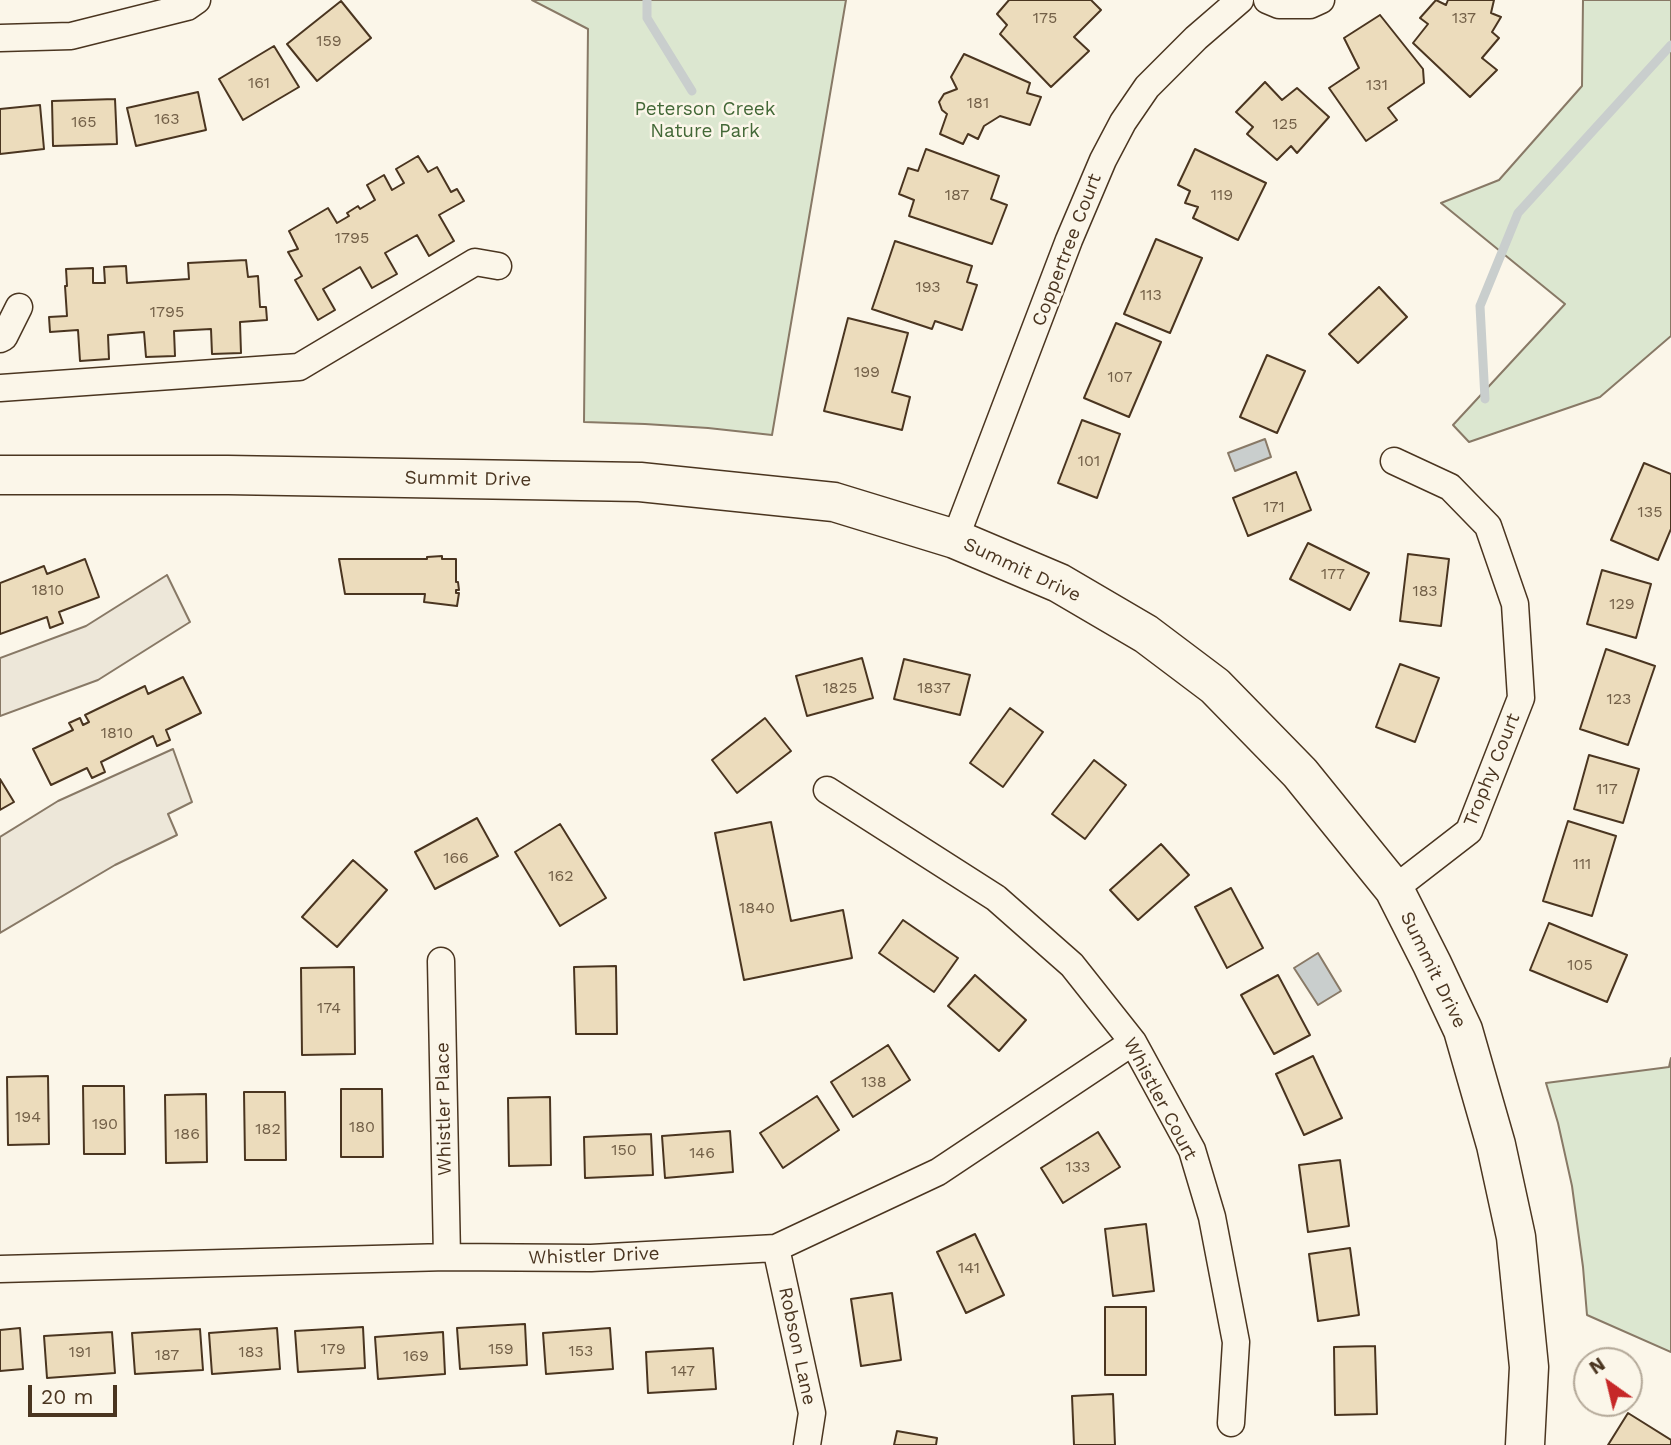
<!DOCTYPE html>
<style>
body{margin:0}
#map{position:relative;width:1671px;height:1445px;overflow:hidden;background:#fbf6e9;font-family:"Work Sans",sans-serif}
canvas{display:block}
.north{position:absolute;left:1573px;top:1347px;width:70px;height:70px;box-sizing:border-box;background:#fbf6e9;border:2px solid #b4a999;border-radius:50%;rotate:326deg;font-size:19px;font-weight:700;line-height:28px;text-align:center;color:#4a3520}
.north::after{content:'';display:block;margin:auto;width:24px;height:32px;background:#c62828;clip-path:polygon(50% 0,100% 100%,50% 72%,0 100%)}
.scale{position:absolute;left:28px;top:1385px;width:89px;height:32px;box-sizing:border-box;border:4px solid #4a3520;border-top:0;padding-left:9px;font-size:21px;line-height:24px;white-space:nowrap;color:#4a3520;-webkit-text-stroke:5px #fbf6e9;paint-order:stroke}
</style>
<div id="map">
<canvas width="1671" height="1445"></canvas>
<div class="north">N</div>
<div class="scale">20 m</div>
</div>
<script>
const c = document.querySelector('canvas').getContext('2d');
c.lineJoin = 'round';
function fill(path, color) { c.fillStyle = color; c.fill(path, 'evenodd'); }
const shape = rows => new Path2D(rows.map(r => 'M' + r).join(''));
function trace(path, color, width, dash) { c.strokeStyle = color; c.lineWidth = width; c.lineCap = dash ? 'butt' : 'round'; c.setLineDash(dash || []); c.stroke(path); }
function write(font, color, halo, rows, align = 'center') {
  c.font = font + ' "Work Sans",sans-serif'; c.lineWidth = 5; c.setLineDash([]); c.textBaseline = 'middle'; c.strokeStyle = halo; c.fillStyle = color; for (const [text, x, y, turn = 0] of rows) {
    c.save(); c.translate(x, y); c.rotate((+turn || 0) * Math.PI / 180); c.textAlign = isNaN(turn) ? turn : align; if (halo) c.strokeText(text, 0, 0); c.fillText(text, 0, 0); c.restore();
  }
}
const green = shape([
 [532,0,846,0,772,435,708,428,645,424,584,422,588,29,532,0],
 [1583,0,1671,0,1671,336,1600,397,1469,442,1453,425,1565,304,1441,203,1499,180,1582,86,1583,0],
 [1671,1058,1671,1352,1587,1315,1583,1267,1572,1186,1558,1123,1546,1083,1669,1067,1671,1058]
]);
const parking = shape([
 [167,575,190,622,98,680,0,716,0,658,86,626,167,575],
 [173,749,192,802,168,814,177,835,115,865,0,933,0,837,58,801,173,749]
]);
const water = shape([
 [1265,439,1271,457,1235,471,1228,453,1265,439],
 [1318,953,1341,991,1318,1005,1294,968,1318,953]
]);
const stream = shape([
 [647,0,647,18,692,91],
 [1485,399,1480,306,1518,213,1671,45]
]);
const building = shape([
 [1009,0,1091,0,1101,10,1074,37,1089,51,1051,87,1000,34,1007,25,997,14,1009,0],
 [1436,0,1446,5,1448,0,1494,0,1491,13,1501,17,1492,32,1499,38,1482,58,1497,70,1470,97,1413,43,1428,24,1420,18,1436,0],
 [341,1,371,38,317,81,287,44,341,1],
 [1380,15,1423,69,1424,83,1388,108,1397,120,1366,141,1329,88,1359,68,1344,38,1380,15],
 [274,46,299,87,243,120,219,79,274,46],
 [964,54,1030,83,1027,93,1041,97,1030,125,1000,116,984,126,978,139,968,134,963,144,940,134,947,114,942,110,939,102,944,94,957,89,951,77,964,54],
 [1265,82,1282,100,1297,88,1329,117,1297,153,1291,146,1277,160,1247,134,1253,127,1236,112,1265,82],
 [198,92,206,130,136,146,127,108,198,92],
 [115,99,117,144,53,146,52,101,115,99],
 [40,105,44,149,0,154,0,109,40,105],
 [926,149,999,176,991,199,1007,205,992,244,909,216,914,200,899,194,908,168,918,171,926,149],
 [1195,149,1266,183,1238,240,1193,218,1198,207,1185,203,1190,191,1178,185,1195,149],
 [418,156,428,172,437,167,451,192,457,189,464,201,439,215,454,241,429,256,417,235,385,253,397,274,372,288,360,267,323,289,335,310,318,320,295,280,302,276,288,252,298,249,289,231,328,208,337,223,349,216,347,213,358,206,360,209,375,200,367,185,384,175,392,190,404,183,396,169,418,156],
 [1156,239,1202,258,1170,333,1124,314,1156,239],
 [895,241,972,266,967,282,977,285,962,330,935,321,932,329,872,309,895,241],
 [246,260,248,277,258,276,260,307,266,307,267,320,240,322,241,353,212,354,211,329,174,331,175,356,146,357,144,332,108,335,109,359,80,361,78,330,50,332,49,317,67,316,65,286,67,286,66,269,93,268,93,283,105,283,104,267,126,266,127,283,189,279,188,263,246,260],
 [1379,287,1407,317,1358,363,1329,334,1379,287],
 [848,318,908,333,892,392,910,397,902,430,824,411,848,318],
 [1116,323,1161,342,1129,417,1084,398,1116,323],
 [1267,355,1305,371,1277,433,1240,417,1267,355],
 [1082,420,1120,434,1097,498,1058,483,1082,420],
 [1644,463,1671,474,1671,529,1658,560,1611,540,1644,463],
 [1296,472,1311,510,1248,536,1233,498,1296,472],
 [1308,543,1369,573,1350,610,1290,579,1308,543],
 [1408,554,1449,559,1441,626,1400,621,1408,554],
 [442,556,442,559,456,559,456,582,458,582,459,590,456,590,456,593,459,593,457,606,424,602,425,594,345,594,339,559,427,559,427,557,442,556],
 [85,559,99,597,59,612,63,623,50,628,47,617,0,634,0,583,44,566,47,574,85,559],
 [1602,570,1651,584,1636,638,1587,624,1602,570],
 [1606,649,1655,666,1628,745,1580,729,1606,649],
 [862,658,873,698,807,716,796,676,862,658],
 [904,659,970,675,960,715,894,699,904,659],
 [1400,664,1439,678,1415,742,1376,727,1400,664],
 [183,677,201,713,166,730,170,740,157,746,153,736,101,762,105,772,92,778,87,768,51,785,33,749,73,730,69,723,80,718,83,725,89,722,85,715,145,686,148,694,183,677],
 [1010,708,1043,732,1003,787,970,763,1010,708],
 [765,718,791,751,737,793,712,760,765,718],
 [1589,755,1639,769,1623,823,1574,809,1589,755],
 [1094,760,1126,785,1085,839,1052,814,1094,760],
 [0,779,14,802,0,810,0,779],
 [477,818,498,856,435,889,415,852,477,818],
 [1568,821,1616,836,1592,916,1543,901,1568,821],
 [771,822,791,921,843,910,852,958,744,980,715,833,771,822],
 [560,824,606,898,560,926,515,852,560,824],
 [1161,844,1189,875,1138,920,1110,890,1161,844],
 [353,860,387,890,337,947,302,917,353,860],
 [1231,888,1263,948,1227,968,1195,907,1231,888],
 [903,920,958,958,934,992,879,953,903,920],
 [1549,923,1627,955,1607,1002,1530,970,1549,923],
 [616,966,617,1034,576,1034,574,967,616,966],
 [354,967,355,1054,302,1055,301,968,354,967],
 [975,975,1026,1020,999,1051,948,1006,975,975],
 [1278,975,1310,1035,1274,1054,1241,995,1278,975],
 [888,1045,910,1080,853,1117,831,1082,888,1045],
 [1313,1056,1342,1118,1304,1135,1276,1074,1313,1056],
 [48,1076,49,1144,8,1145,7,1077,48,1076],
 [83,1086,124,1086,125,1154,84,1154,83,1086],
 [341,1089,382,1089,383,1157,341,1157,341,1089],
 [244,1092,285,1092,286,1160,245,1160,244,1092],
 [206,1094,207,1162,166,1163,165,1095,206,1094],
 [817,1096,839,1130,783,1168,760,1133,817,1096],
 [550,1097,551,1165,509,1166,508,1098,550,1097],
 [730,1131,733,1172,665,1178,662,1136,730,1131],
 [1098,1132,1120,1167,1063,1203,1041,1168,1098,1132],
 [651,1134,653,1175,585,1178,584,1137,651,1134],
 [1340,1160,1349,1226,1308,1232,1299,1165,1340,1160],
 [1146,1224,1154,1291,1113,1296,1105,1229,1146,1224],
 [975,1234,1004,1295,966,1313,937,1252,975,1234],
 [1350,1248,1359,1315,1318,1321,1309,1254,1350,1248],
 [892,1293,901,1360,861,1366,851,1299,892,1293],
 [1105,1307,1146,1307,1146,1375,1105,1375,1105,1307],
 [525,1324,527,1365,460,1369,457,1328,525,1324],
 [363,1327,365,1368,298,1372,295,1331,363,1327],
 [20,1328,23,1369,0,1371,0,1330,20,1328],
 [277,1328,280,1369,212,1374,209,1333,277,1328],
 [610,1328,613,1369,546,1374,543,1333,610,1328],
 [200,1329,203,1370,135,1374,132,1333,200,1329],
 [112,1332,115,1373,47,1378,44,1336,112,1332],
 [443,1332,445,1374,378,1379,375,1337,443,1332],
 [1375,1346,1377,1414,1335,1415,1334,1347,1375,1346],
 [713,1348,716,1389,648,1393,646,1352,713,1348],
 [1113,1394,1115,1445,1074,1445,1072,1396,1113,1394],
 [1628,1413,1671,1440,1671,1445,1608,1445,1628,1413],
 [897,1431,937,1438,936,1445,894,1445,897,1431]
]);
const minor = shape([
 [1267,0,1279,5,1310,5,1321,0],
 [0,38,71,36,187,7,197,0],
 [0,339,4,337,19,307],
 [0,388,299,367,475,262,498,266],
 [955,539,1069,240,1103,160,1123,122,1147,87,1196,38,1240,0],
 [827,790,996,898,1072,965,1133,1042,1192,1150,1212,1217,1236,1342,1231,1423],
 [1394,889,1469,831,1521,698,1515,604,1488,526,1450,487,1394,461],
 [441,961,447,1257],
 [776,1248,812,1413,807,1445],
 [0,1269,447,1257,591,1258,776,1248,938,1172,1133,1042]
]);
const secondary = shape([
 [0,475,228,475,640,482,834,502,955,539,1059,583,1146,634,1215,686,1300,773,1394,889,1432,964,1463,1030,1496,1145,1516,1237,1529,1367,1525,1445]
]);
const numberNames = [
 ["175",1045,18],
 ["137",1464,18],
 ["159",329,41],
 ["161",259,83],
 ["131",1377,85],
 ["181",978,103],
 ["163",167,119],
 ["165",84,122],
 ["125",1285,124],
 ["187",957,195],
 ["119",1222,195],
 ["1795",352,238],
 ["193",928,287],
 ["113",1151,295],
 ["1795",167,312],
 ["199",867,372],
 ["107",1120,377],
 ["101",1089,461],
 ["171",1274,507],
 ["135",1650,512],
 ["177",1333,574],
 ["1810",48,590],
 ["183",1425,591],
 ["129",1622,604],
 ["1825",840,688],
 ["1837",934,688],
 ["123",1619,699],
 ["1810",117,733],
 ["117",1607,789],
 ["166",456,858],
 ["111",1582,864],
 ["162",561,876],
 ["1840",757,908],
 ["105",1580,965],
 ["174",329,1008],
 ["138",874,1082],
 ["194",28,1117],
 ["190",105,1124],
 ["180",362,1127],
 ["182",268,1129],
 ["186",187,1134],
 ["150",624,1150],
 ["146",702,1153],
 ["133",1078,1167],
 ["141",969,1268],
 ["179",333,1349],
 ["159",501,1349],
 ["153",581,1351],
 ["191",80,1352],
 ["183",251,1352],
 ["187",167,1355],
 ["169",416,1356],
 ["147",683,1371]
];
const parkNames = [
 ["Peterson Creek",705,109],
 ["Nature Park",705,131]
];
const streetNames = [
 ["Coppertree Court",1067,250,-69],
 ["Summit Drive",468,479,1],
 ["Summit Drive",1022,570,25],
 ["Trophy Court",1492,770,-68],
 ["Summit Drive",1433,970,64],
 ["Whistler Court",1160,1099,62],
 ["Whistler Place",444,1109,-91],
 ["Whistler Drive",594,1256,-2],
 ["Robson Lane",797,1346,78]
];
fill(green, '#dce7d0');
trace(green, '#887966', 2);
fill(parking, '#ede7d9');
trace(parking, '#887966', 2);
fill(water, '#c9cecd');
trace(water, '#887966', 2);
trace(stream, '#c9cecd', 9);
fill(building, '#ecdcbc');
trace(building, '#4a3520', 2);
trace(minor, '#4a3520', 29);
trace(secondary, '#4a3520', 41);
trace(minor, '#fbf6e9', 26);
trace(secondary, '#fbf6e9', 38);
write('16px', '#725f47', null, numberNames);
write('19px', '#436837', '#fbf6e9', parkNames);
write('19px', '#4a3520', '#fbf6e9', streetNames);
</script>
